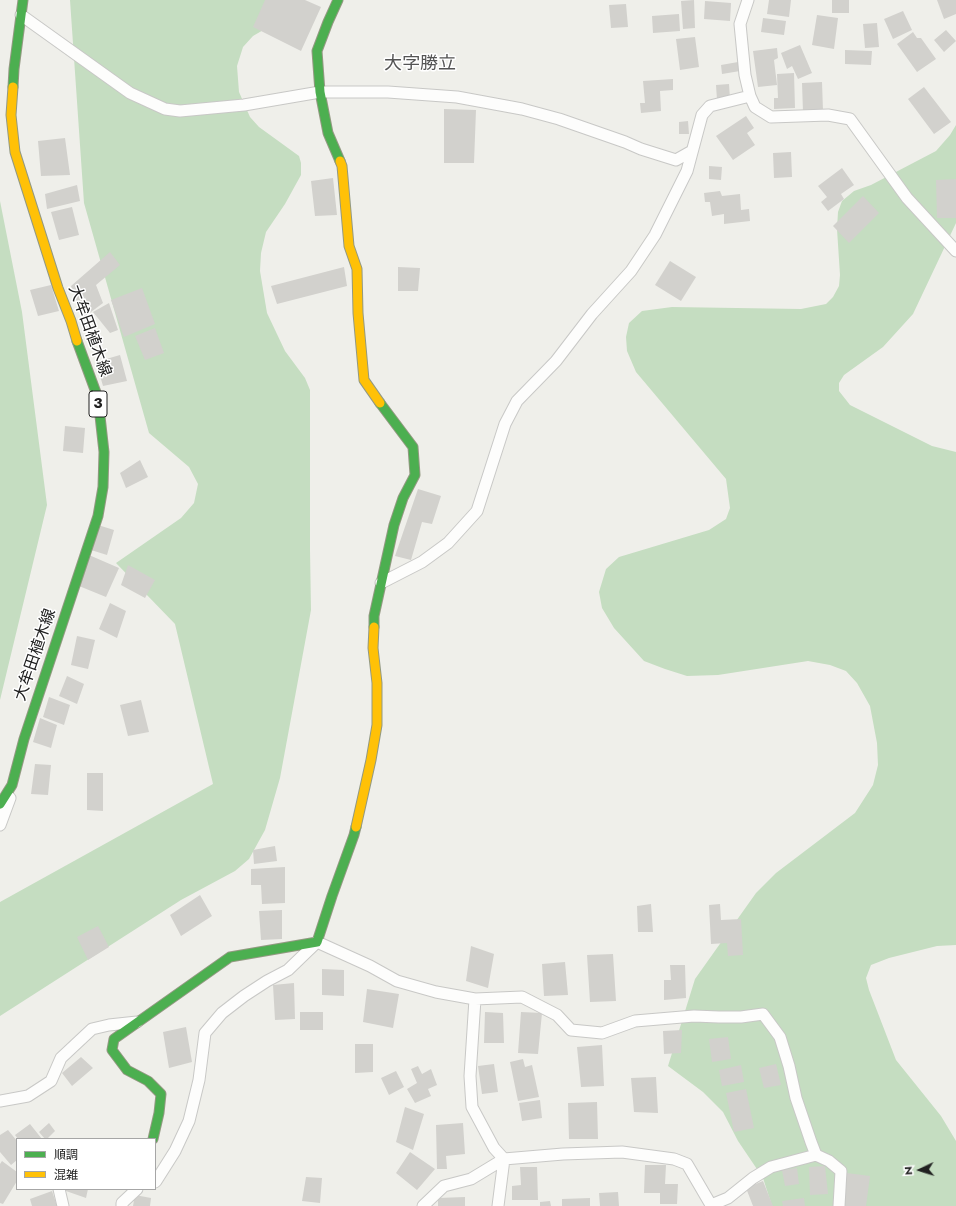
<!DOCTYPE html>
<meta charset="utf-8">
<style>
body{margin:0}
#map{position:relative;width:956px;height:1206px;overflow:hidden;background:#efefea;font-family:Jost,"Noto Sans JP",sans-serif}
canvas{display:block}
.legend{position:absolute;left:16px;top:1138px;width:140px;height:52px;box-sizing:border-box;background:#fff;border:1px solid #a6a6a6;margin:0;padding:5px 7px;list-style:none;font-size:12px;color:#212121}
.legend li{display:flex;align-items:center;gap:8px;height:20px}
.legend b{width:20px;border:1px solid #a6a6a6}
.north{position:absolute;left:900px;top:1150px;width:40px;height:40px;-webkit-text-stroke:3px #fff;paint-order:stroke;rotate:266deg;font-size:11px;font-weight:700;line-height:16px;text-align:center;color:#212121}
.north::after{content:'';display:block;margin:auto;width:14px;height:18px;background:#212121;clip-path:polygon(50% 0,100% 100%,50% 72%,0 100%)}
</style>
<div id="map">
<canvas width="956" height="1206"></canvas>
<ul class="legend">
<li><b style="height:5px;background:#4caf50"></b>順調</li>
<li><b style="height:5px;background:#ffc107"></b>混雑</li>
</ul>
<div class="north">N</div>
</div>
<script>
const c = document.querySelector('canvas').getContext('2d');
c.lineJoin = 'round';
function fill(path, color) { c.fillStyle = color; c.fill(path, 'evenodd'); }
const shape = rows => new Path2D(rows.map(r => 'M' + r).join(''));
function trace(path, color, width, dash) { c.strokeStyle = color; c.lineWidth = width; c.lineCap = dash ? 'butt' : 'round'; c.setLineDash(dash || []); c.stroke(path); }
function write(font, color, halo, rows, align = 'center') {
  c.font = font + ' Jost,"Noto Sans JP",sans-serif'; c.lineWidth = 3; c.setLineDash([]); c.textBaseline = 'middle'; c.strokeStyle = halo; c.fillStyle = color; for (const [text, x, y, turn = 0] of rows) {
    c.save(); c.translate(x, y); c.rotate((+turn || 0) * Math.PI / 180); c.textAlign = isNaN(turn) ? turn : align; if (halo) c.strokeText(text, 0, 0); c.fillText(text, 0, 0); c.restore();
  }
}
const forest = shape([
 [70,0,298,0,294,12,253,36,243,47,237,66,239,92,250,117,259,127,299,156,301,163,301,175,285,204,266,232,261,253,260,271,267,313,285,351,305,378,310,390,310,550,311,610,280,778,265,830,249,859,235,871,181,900,0,1016,0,902,213,784,175,624,116,563,181,518,194,503,198,484,189,467,149,433,84,203],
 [956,125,956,223,913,314,883,347,844,375,839,383,839,391,850,405,932,446,956,452,956,945,937,946,889,958,871,965,866,978,869,990,896,1060,941,1116,956,1141,956,1206,772,1206,763,1178,738,1141,723,1112,703,1092,668,1066,695,979,756,893,776,873,855,813,873,785,878,765,877,743,870,706,857,683,846,671,830,665,808,661,718,675,687,676,665,669,644,661,614,628,602,608,599,592,606,569,619,557,709,530,726,519,730,508,726,479,636,372,627,351,626,337,629,323,642,311,672,307,801,309,826,304,833,297,839,286,840,275,837,229,838,212,842,201,854,191,871,185,936,151,950,135],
 [0,201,22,312,47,505,0,700]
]);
const building = shape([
 [265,0,305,0,321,7,301,51,253,27],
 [694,0,695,28,683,29,681,1],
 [769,0,791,0,789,17,767,14],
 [832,0,849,0,849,13,832,13],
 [937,0,956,0,956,14,944,19],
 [705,1,731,3,730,21,704,19],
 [626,4,628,27,611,28,609,5],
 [903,11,912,30,893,39,884,19],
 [679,14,680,31,653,33,652,16],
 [817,15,838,18,834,49,812,45],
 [763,18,786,21,784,35,761,32],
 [877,23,879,47,865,48,863,24],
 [946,30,956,41,944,52,934,40],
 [913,32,917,38,921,38,936,59,917,72,897,44],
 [695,37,699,67,680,70,676,39],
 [800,45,812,73,798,79,792,66,787,69,781,53],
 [777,48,778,58,774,60,777,85,758,87,753,51],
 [845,50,872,51,871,65,845,64],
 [738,62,740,71,722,74,721,65],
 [794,73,795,108,774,109,774,98,778,98,777,74],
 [673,79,673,90,660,91,661,111,641,113,640,103,645,103,643,81],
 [822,82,823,111,803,112,802,83],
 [729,84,730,99,717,100,716,85],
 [924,87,951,122,934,134,908,99],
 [444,109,476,110,474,163,444,163],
 [746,116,754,128,747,133,755,145,733,160,716,136],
 [688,121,689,134,679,134,679,122],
 [65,138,70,175,41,176,38,141],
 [791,152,792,177,774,178,773,153],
 [709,166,722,167,721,180,709,179],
 [842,168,854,185,841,194,844,199,828,211,821,202,827,197,818,186],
 [333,178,337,215,315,216,311,181],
 [956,179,956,218,937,218,936,180],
 [77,185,80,201,47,209,45,194],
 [720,191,722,196,740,194,741,210,749,209,750,221,724,224,724,214,712,216,710,202,705,202,704,193],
 [863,196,879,213,849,243,833,226],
 [72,207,79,235,59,240,51,212],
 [110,252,120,265,96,285,103,303,83,318,71,286],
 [670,261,696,277,681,301,655,285],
 [344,267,347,286,277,304,271,286],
 [398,267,420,268,418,291,398,291],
 [51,285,59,311,38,316,30,290],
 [142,288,155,324,124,337,111,300],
 [109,303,118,330,110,333,93,312],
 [155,328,164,353,145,360,135,336],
 [120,355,127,381,103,386,96,362],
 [65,426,85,428,83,453,63,451],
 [140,460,148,477,126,488,120,473],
 [418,489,441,496,432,524,422,522,411,560,395,556],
 [98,525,114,530,107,555,91,550],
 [89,555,119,568,106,597,79,586],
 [128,565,155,580,145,598,121,585],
 [110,603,126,611,117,638,99,629],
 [77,636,95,640,88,669,71,665],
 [67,676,84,684,77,704,59,696],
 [49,697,70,705,64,725,43,717],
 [141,700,149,732,128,736,120,705],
 [40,718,57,725,51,748,33,742],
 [35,764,51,765,48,795,31,794],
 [87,773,103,773,103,811,87,810],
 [275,846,277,861,254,864,253,850],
 [285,867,285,903,262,904,261,885,251,885,251,869],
 [200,895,212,916,181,936,170,915],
 [651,904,653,932,638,932,637,906],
 [720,904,721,920,741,919,743,955,728,956,727,943,711,944,709,905],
 [282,910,282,939,261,940,259,911],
 [98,926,109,947,88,960,77,937],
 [471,946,494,954,488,988,466,981],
 [613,954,616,1001,590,1002,587,955],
 [565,962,568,995,544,996,542,964],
 [670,965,685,965,686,998,664,1000,664,980,671,980],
 [322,969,344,970,344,996,322,995],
 [294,983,295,1019,275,1020,273,985],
 [367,989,399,994,393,1028,363,1022],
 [300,1012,323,1012,323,1030,300,1030],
 [485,1012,503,1013,504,1043,484,1043],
 [521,1012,542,1013,538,1054,518,1053],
 [186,1027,192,1062,169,1068,163,1032],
 [682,1030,681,1053,664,1054,663,1031],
 [728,1037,731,1059,712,1062,709,1039],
 [355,1044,373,1044,373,1072,355,1073],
 [602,1045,604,1086,581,1087,577,1047],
 [81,1057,93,1068,72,1086,62,1073],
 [523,1059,525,1067,532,1065,539,1097,518,1101,510,1062],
 [494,1064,498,1092,482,1094,478,1066],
 [776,1064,781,1085,764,1088,759,1068],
 [741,1065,744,1082,722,1086,719,1070],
 [418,1066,422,1074,431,1069,437,1085,428,1089,431,1096,415,1103,407,1089,417,1083,411,1069],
 [396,1071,404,1087,389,1095,381,1078],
 [656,1077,658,1113,634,1112,631,1078],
 [746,1089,754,1128,734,1132,726,1093],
 [540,1100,542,1118,522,1121,519,1103],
 [597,1102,598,1139,569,1139,568,1103],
 [405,1107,424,1114,413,1150,396,1142],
 [49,1123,55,1131,47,1139,45,1139,39,1132],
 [463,1123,465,1154,446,1156,447,1169,437,1169,436,1125],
 [30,1124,42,1139,18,1139,15,1135],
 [8,1130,17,1141,17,1160,11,1165,0,1152,0,1135],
 [410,1152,435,1169,417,1190,396,1173],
 [2,1161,17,1172,17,1181,3,1204,0,1203,0,1164],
 [645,1165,666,1165,665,1184,678,1184,677,1204,660,1204,660,1193,644,1193],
 [825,1166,828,1194,810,1195,809,1167],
 [520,1167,537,1167,538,1200,512,1200,512,1186,521,1185],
 [797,1168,799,1184,785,1186,782,1170],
 [847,1173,870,1176,866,1206,843,1206],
 [306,1177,322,1178,320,1203,302,1201],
 [763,1181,773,1206,753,1206,746,1188],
 [66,1189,88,1189,86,1198,66,1191],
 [52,1191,57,1206,32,1206,30,1199],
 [618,1192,619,1206,600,1206,599,1193],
 [135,1195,151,1198,150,1206,133,1206],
 [465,1197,465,1206,438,1206,438,1198],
 [590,1198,590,1206,562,1206,562,1199],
 [804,1198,805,1206,783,1206,782,1201],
 [550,1201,551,1206,540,1206,540,1202]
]);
const street = shape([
 [748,0,740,24,745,75,750,96,755,107,771,117,828,115,850,119,907,198,956,251],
 [21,15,130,93,165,109,180,111,244,105,320,92,388,92,457,97,522,109,559,119,625,142,641,149,676,160,692,151],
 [381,583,422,562,448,543,477,511,505,424,517,401,556,361,592,314,631,271,655,235,687,171,702,115,710,106,750,96],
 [0,825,10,798],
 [475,999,470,1076,472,1107,494,1148,504,1159,498,1206],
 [0,1101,28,1096,51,1081,61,1058,92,1029,109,1025,137,1022],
 [155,1182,156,1181,175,1151,189,1121,199,1080,205,1033,222,1013,244,996,267,981,288,970,317,942,370,966,397,981,436,992,475,999,522,997,557,1015,571,1030,602,1033,635,1021,694,1016,719,1017,741,1017,763,1014,780,1037,789,1066,796,1098,811,1142,816,1155],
 [59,1189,63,1206],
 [122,1206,122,1203,137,1189],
 [423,1206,444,1186,471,1179,504,1159,563,1154,622,1152,674,1159,687,1164,711,1205,728,1198,753,1178,771,1167,816,1155,829,1161,841,1171,839,1206]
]);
const fast = shape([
 [338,0,328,22,317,51,320,92,328,133,340,161],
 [13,87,14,69,23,0],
 [374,627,374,616,394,525,403,498,415,475,413,447,380,403],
 [0,804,12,785,24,739,98,516,103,487,104,452,98,398,77,341],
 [153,1139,159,1113,161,1094,148,1081,127,1070,112,1050,114,1039,230,957,317,942,332,896,354,835,356,827]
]);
const slow = shape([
 [13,87,11,115,15,152,58,288,71,321,77,341],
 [340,161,342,166,349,246,357,269,358,313,364,380,380,403],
 [356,827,371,760,377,725,377,683,373,648,374,627]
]);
const shields = [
 [98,404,18]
];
const shieldNames = [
 ["3",98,404]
];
const streetNames = [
 ["大牟田植木線",89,331,70],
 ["大牟田植木線",36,655,-71]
];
const quarterNames = [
 ["大字勝立",420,65]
];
fill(forest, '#c5ddc1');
fill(building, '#d2d1cd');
trace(street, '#c8c8c6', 13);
trace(fast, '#939982', 11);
trace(slow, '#939982', 11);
trace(street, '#fdfdfc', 11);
trace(fast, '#4caf50', 9);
trace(slow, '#ffc107', 9);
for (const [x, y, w] of shields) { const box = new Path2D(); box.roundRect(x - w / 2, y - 13, w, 26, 3); c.fillStyle = '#fff'; c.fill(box); trace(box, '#212121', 1); }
write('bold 15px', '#212121', null, shieldNames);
write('16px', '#212121', '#fff', streetNames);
write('18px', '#545454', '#fff', quarterNames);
</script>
